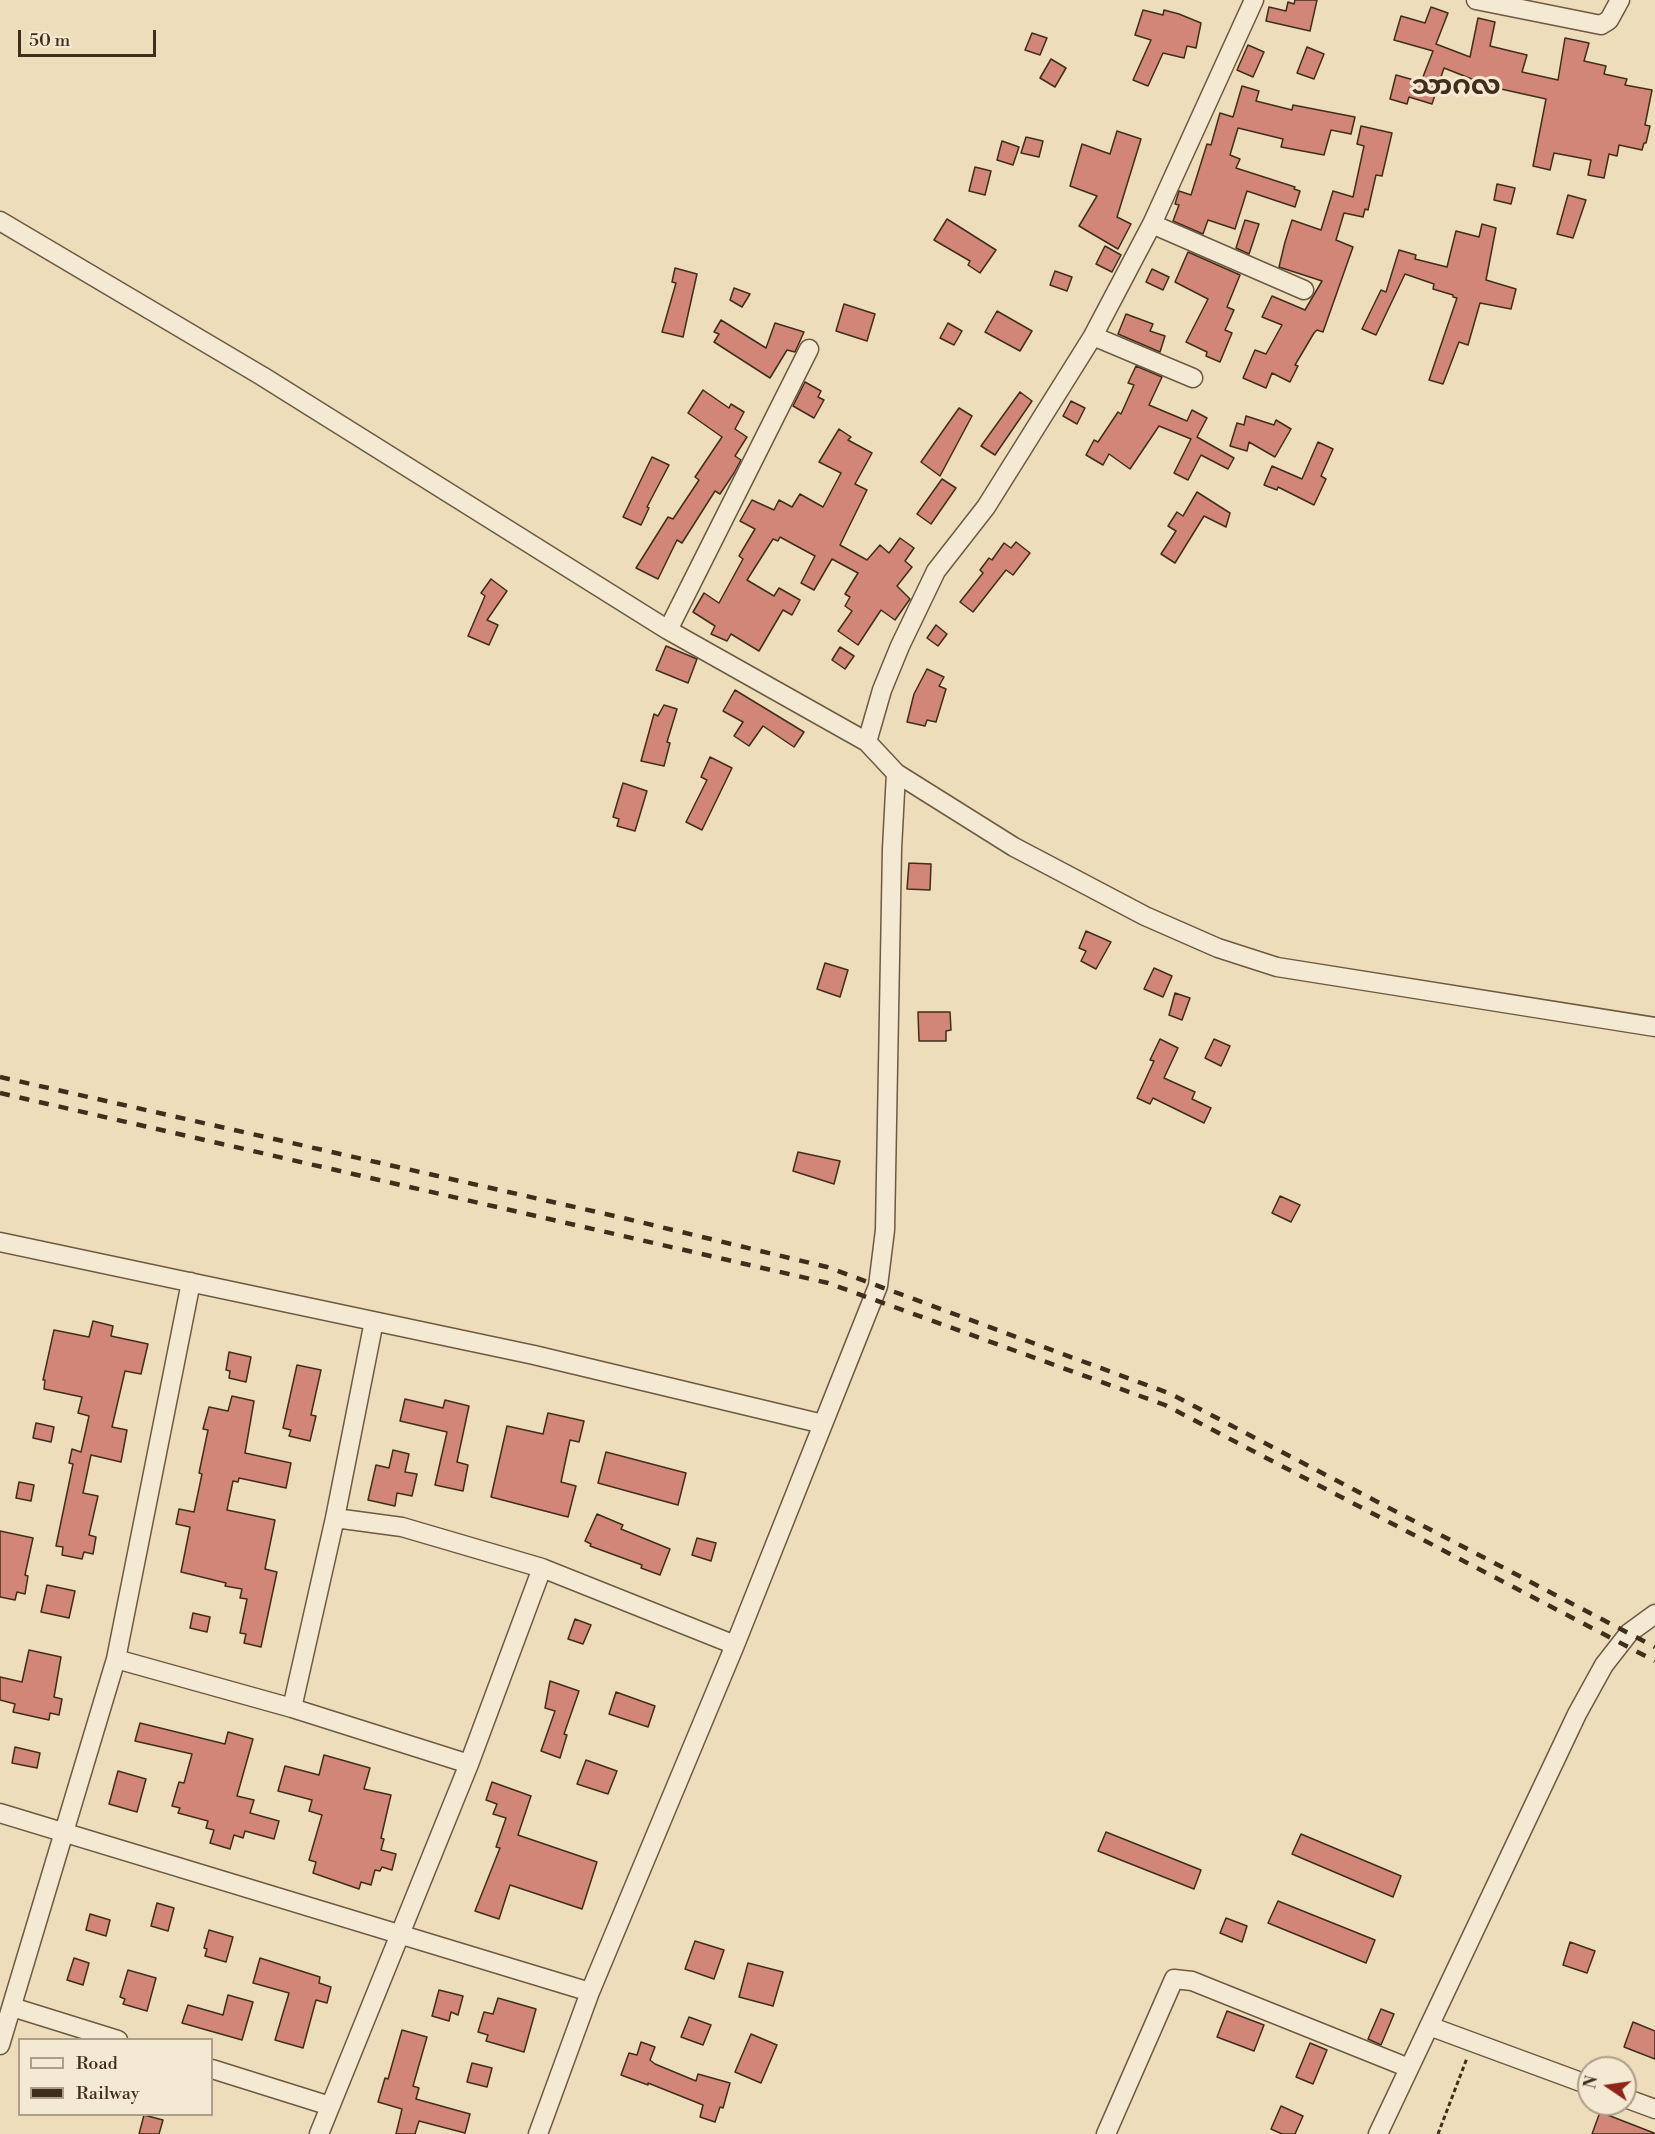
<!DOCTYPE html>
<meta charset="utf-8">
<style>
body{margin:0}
#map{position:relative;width:1655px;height:2134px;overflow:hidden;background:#eeddba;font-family:"Libre Bodoni",serif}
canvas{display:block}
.legend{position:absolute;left:18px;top:2038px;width:195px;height:78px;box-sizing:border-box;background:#f4e9d2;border:2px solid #ac9e88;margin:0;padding:8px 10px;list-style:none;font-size:18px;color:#402e1a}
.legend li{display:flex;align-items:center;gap:12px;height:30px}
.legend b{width:30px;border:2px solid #ac9e88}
.north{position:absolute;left:1577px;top:2056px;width:60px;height:60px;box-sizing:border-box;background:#f4e9d2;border:2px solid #ac9e88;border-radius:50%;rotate:283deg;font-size:16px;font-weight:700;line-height:24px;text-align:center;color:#402e1a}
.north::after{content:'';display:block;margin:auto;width:21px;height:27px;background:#8f2418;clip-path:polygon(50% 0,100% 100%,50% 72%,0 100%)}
.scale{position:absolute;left:18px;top:30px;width:138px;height:27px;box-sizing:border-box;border:3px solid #402e1a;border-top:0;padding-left:8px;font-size:18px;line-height:21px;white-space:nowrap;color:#402e1a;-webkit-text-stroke:4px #f4e9d2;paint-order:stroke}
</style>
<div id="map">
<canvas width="1655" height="2134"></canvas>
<ul class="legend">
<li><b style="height:8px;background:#f4e9d2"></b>Road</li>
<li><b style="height:8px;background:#402e1a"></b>Railway</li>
</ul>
<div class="north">N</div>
<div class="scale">50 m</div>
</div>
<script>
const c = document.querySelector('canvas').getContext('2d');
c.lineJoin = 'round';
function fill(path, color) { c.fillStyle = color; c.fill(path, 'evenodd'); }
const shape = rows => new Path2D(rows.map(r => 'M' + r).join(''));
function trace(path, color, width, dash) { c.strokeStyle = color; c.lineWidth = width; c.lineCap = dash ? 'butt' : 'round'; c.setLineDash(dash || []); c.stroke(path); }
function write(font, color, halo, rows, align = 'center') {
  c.font = font + ' "Libre Bodoni","Noto Sans Myanmar",serif'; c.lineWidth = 6; c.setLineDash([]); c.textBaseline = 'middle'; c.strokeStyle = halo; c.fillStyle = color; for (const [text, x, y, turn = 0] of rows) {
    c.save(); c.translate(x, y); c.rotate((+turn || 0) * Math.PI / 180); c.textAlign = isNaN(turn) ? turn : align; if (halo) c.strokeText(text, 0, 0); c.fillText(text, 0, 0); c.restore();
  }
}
const building = shape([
 [1295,0,1317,0,1310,31,1266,21,1269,7,1286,11,1288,2,1294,4,1295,0],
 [1431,7,1448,13,1436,44,1470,57,1478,18,1495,22,1490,46,1527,55,1522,72,1558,80,1565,38,1589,43,1584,61,1606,66,1604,74,1627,79,1625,85,1652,90,1645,125,1650,126,1646,143,1644,143,1642,150,1619,145,1617,156,1609,154,1604,178,1588,175,1591,160,1554,153,1550,170,1533,166,1546,99,1492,87,1444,68,1432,104,1409,97,1407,104,1390,99,1396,75,1421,82,1433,51,1394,40,1401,16,1425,23,1431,7],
 [1143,10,1163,15,1164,10,1179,14,1201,23,1196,48,1187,46,1184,58,1163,53,1148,86,1133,80,1151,40,1135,35,1143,10],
 [1032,33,1047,38,1040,55,1025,50,1032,33],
 [1248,45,1264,52,1253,77,1237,70,1248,45],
 [1307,47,1324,54,1314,79,1297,73,1307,47],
 [1051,59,1066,68,1055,87,1040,78,1051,59],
 [1242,86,1259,91,1256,101,1292,110,1293,105,1355,117,1351,134,1331,130,1324,155,1281,147,1283,139,1238,128,1230,155,1240,159,1236,168,1295,187,1294,189,1300,191,1295,207,1247,191,1235,229,1208,220,1203,234,1173,221,1179,205,1175,204,1179,191,1191,195,1207,144,1211,145,1220,113,1233,117,1242,86],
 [1361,126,1392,133,1382,176,1376,175,1368,210,1365,209,1363,217,1344,213,1336,240,1353,247,1323,332,1317,330,1314,333,1295,365,1298,366,1290,382,1272,373,1266,388,1243,378,1255,350,1266,354,1282,325,1262,317,1272,296,1305,310,1322,281,1279,267,1285,242,1292,220,1321,230,1333,191,1353,197,1364,146,1357,144,1361,126],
 [1117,131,1141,139,1117,217,1131,224,1118,249,1079,226,1097,196,1070,186,1082,144,1110,154,1117,131],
 [1026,137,1043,141,1039,157,1021,153,1026,137],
 [1002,141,1019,147,1013,165,997,160,1002,141],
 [975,167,991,171,985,195,969,191,975,167],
 [1497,184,1515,188,1511,204,1494,200,1497,184],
 [1568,195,1586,200,1573,238,1557,234,1568,195],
 [947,219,996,250,980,273,968,265,970,261,934,240,947,219],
 [1245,220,1259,224,1249,254,1236,248,1245,220],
 [1482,224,1496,228,1486,280,1516,289,1511,309,1480,303,1468,345,1459,342,1443,384,1429,380,1457,298,1453,297,1453,295,1433,289,1434,284,1405,274,1376,335,1362,329,1381,290,1386,292,1399,250,1416,255,1415,259,1447,267,1456,231,1479,237,1482,224],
 [1105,246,1121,255,1112,272,1096,264,1105,246],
 [1188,252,1240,275,1227,307,1234,310,1225,330,1232,333,1220,362,1206,356,1207,352,1186,342,1208,299,1175,282,1188,252],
 [675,268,697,274,683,337,662,332,676,283,672,282,675,268],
 [1152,269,1169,277,1163,290,1146,282,1152,269],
 [1055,271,1072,277,1067,291,1050,285,1055,271],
 [734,288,750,294,742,307,730,300,734,288],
 [844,304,875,314,867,341,836,331,844,304],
 [997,311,1032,331,1020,351,985,332,997,311],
 [1126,314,1153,324,1150,331,1165,336,1160,352,1118,334,1126,314],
 [721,320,766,348,775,323,804,332,795,352,787,350,770,378,714,342,719,334,714,332,721,320],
 [948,323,962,331,954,345,940,338,948,323],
 [1136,366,1162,377,1149,405,1187,421,1192,410,1207,418,1197,437,1234,458,1228,469,1201,455,1188,480,1174,473,1191,439,1159,426,1130,469,1109,454,1103,465,1086,455,1094,440,1098,442,1118,412,1121,414,1134,385,1128,383,1136,366],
 [805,382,821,391,818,397,824,400,814,418,793,406,805,382],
 [703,390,729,408,731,404,744,412,735,429,747,437,735,456,741,460,734,473,720,494,715,491,682,543,677,540,658,579,636,568,668,517,673,519,699,480,695,477,722,437,688,413,703,390],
 [1020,392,1032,401,995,455,981,446,1020,392],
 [1071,401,1085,408,1077,424,1063,416,1071,401],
 [959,408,972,416,940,476,921,462,959,408],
 [1246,416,1274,425,1276,420,1291,429,1275,457,1249,442,1247,451,1230,446,1237,423,1244,425,1246,416],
 [839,429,851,437,848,440,872,453,855,484,867,490,840,545,867,560,880,545,889,553,900,538,914,548,905,561,912,567,897,586,910,599,895,620,881,610,858,645,838,631,852,611,845,606,850,597,845,594,858,573,832,559,814,590,801,583,815,556,780,537,778,541,773,539,747,580,774,596,779,588,800,600,792,615,783,610,759,651,731,634,727,641,711,634,715,626,693,612,704,593,719,603,743,559,739,556,755,529,740,521,752,500,774,510,779,500,792,507,800,494,823,507,841,473,819,462,839,429],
 [1318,442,1333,449,1321,476,1326,479,1314,505,1278,487,1277,490,1264,485,1272,466,1302,479,1318,442],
 [652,457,669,465,647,507,649,508,641,525,623,517,652,457],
 [942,479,956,488,931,524,917,514,942,479],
 [1197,492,1230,513,1226,527,1204,516,1175,563,1161,554,1176,531,1168,526,1177,512,1183,516,1197,492],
 [1016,542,1030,553,1013,575,1006,570,973,612,960,602,983,573,980,570,989,558,992,560,1004,543,1011,548,1016,542],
 [491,579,507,591,487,620,498,625,489,645,468,636,485,596,481,593,491,579],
 [936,625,947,634,938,646,927,638,936,625],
 [666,646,697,659,688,683,656,670,666,646],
 [840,647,854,656,845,669,832,660,840,647],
 [927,669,944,677,939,686,946,689,936,722,927,720,925,726,907,722,914,694,927,669],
 [735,690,804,732,794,747,763,726,749,746,734,736,743,722,723,711,735,690],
 [664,705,677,709,667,742,670,743,664,766,641,761,654,714,658,716,664,705],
 [710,757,732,768,702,830,686,822,707,780,701,777,710,757],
 [623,783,647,791,635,831,617,826,619,819,613,817,623,783],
 [909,863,931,864,930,890,907,889,909,863],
 [1086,931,1111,942,1096,969,1081,961,1086,951,1079,948,1086,931],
 [825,963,848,970,840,997,817,989,825,963],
 [1154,968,1172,976,1163,997,1144,989,1154,968],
 [1175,993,1190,998,1182,1020,1169,1015,1175,993],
 [918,1012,950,1012,951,1030,946,1031,946,1041,919,1041,918,1012],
 [1160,1039,1178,1048,1164,1078,1195,1092,1192,1099,1211,1108,1204,1123,1153,1098,1150,1104,1137,1098,1154,1061,1150,1060,1160,1039],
 [1214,1039,1230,1046,1221,1066,1205,1058,1214,1039],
 [798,1152,840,1161,834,1184,793,1171,798,1152],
 [1280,1196,1300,1205,1291,1222,1272,1213,1280,1196],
 [93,1321,113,1326,111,1336,148,1344,141,1374,125,1371,112,1427,127,1430,121,1462,91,1455,83,1493,98,1496,89,1535,96,1537,93,1554,84,1552,82,1559,62,1555,63,1547,56,1546,73,1464,69,1463,72,1449,81,1452,89,1416,78,1413,82,1397,44,1389,45,1380,43,1380,54,1330,89,1337,93,1321],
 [229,1352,251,1357,246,1382,229,1378,230,1371,226,1370,229,1352],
 [297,1365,321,1370,311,1415,316,1416,310,1441,289,1436,291,1430,283,1428,297,1365],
 [232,1396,254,1401,245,1453,291,1463,286,1488,239,1478,238,1482,233,1481,227,1510,275,1520,265,1569,277,1572,261,1647,244,1643,246,1634,240,1633,247,1599,240,1598,242,1589,225,1586,226,1583,181,1572,190,1527,176,1524,179,1509,194,1512,202,1474,199,1473,208,1430,203,1429,209,1407,228,1411,232,1396],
 [405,1399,443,1408,445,1400,469,1406,457,1462,468,1465,463,1491,435,1485,447,1432,400,1421,405,1399],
 [548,1413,584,1421,579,1442,570,1440,561,1482,576,1486,568,1517,491,1497,507,1426,543,1434,548,1413],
 [36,1423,54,1427,51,1442,33,1438,36,1423],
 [393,1450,409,1454,405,1472,417,1474,412,1496,397,1493,395,1506,368,1500,376,1465,389,1468,393,1450],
 [606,1452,686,1473,678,1505,598,1483,606,1452],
 [19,1482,34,1485,31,1501,16,1498,19,1482],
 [597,1514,623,1525,621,1529,670,1549,660,1575,641,1568,642,1565,590,1546,591,1544,585,1541,597,1514],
 [0,1531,33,1538,25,1575,28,1576,25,1594,17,1592,15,1600,0,1597,0,1531],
 [697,1538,716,1543,711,1561,692,1555,697,1538],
 [47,1585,75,1591,69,1618,41,1612,47,1585],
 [193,1613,210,1617,207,1632,190,1628,193,1613],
 [575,1619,591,1625,583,1644,568,1639,575,1619],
 [29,1650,61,1657,54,1697,62,1699,59,1715,50,1713,49,1720,13,1712,15,1704,0,1700,0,1677,22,1682,29,1650],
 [550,1681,579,1691,564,1734,567,1735,560,1758,541,1751,555,1711,545,1708,550,1681],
 [616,1692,655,1706,648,1727,609,1714,616,1692],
 [140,1723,225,1744,228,1732,253,1739,237,1796,254,1800,250,1813,279,1821,274,1839,245,1831,243,1838,234,1835,230,1849,210,1843,214,1830,206,1828,208,1821,178,1813,180,1808,172,1806,179,1782,184,1783,192,1754,135,1741,140,1723],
 [15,1747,40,1753,37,1768,12,1763,15,1747],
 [324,1755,370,1768,364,1789,391,1795,381,1838,384,1839,381,1850,396,1854,392,1870,382,1867,380,1871,375,1870,371,1885,361,1882,359,1889,313,1873,316,1862,309,1860,322,1815,309,1811,312,1800,278,1791,285,1766,319,1775,324,1755],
 [586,1760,617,1771,608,1794,577,1784,586,1760],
 [118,1771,146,1779,137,1812,109,1804,118,1771],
 [492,1782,531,1796,518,1835,597,1862,582,1909,510,1885,499,1919,475,1911,500,1848,496,1847,506,1818,493,1814,497,1804,486,1800,492,1782],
 [1106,1832,1201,1870,1194,1889,1098,1851,1106,1832],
 [1301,1834,1401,1876,1393,1897,1292,1854,1301,1834],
 [1278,1901,1375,1940,1366,1963,1268,1923,1278,1901],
 [157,1903,174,1908,168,1931,151,1926,157,1903],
 [90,1914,110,1920,106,1936,86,1930,90,1914],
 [1226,1918,1247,1926,1242,1942,1220,1933,1226,1918],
 [209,1930,233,1937,226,1962,205,1956,207,1949,204,1948,209,1930],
 [695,1941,724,1950,714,1979,685,1969,695,1941],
 [1570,1942,1595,1951,1587,1973,1563,1965,1570,1942],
 [74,1958,89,1963,83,1985,67,1980,74,1958],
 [260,1958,320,1977,319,1983,331,1987,327,2003,316,2000,303,2048,275,2040,289,1993,253,1983,260,1958],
 [748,1963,783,1972,773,2006,739,1997,748,1963],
 [128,1970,156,1978,147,2011,123,2004,125,1999,120,1997,128,1970],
 [439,1990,463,1996,458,2015,451,2012,449,2021,432,2016,439,1990],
 [228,1995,253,2002,242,2040,182,2023,188,2005,223,2015,228,1995],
 [498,1998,536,2009,524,2052,486,2041,488,2035,478,2032,484,2012,493,2014,498,1998],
 [1381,2009,1394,2014,1381,2045,1368,2039,1381,2009],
 [1227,2011,1264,2025,1254,2051,1217,2037,1227,2011],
 [689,2017,711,2025,703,2045,681,2037,689,2017],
 [1633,2022,1655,2031,1655,2059,1624,2047,1633,2022],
 [402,2030,427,2037,413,2086,419,2088,416,2099,470,2114,465,2133,419,2121,415,2134,396,2134,402,2109,378,2102,385,2078,388,2079,402,2030],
 [751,2034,777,2045,761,2083,735,2072,751,2034],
 [641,2042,655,2047,650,2060,655,2064,696,2081,698,2074,730,2083,723,2108,720,2107,715,2122,700,2117,703,2105,648,2083,648,2085,621,2075,629,2053,637,2055,641,2042],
 [1310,2043,1327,2050,1313,2084,1296,2077,1310,2043],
 [472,2063,492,2068,487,2087,467,2082,472,2063],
 [1281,2106,1303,2116,1295,2134,1282,2134,1271,2129,1281,2106],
 [1600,2112,1654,2133,1654,2134,1592,2134,1600,2112],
 [144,2115,163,2120,159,2134,139,2134,144,2115]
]);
const path = shape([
 [1438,2134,1467,2058]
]);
const street = shape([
 [1476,0,1601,25,1609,20,1620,0],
 [0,221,262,376,668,630,867,742,896,773,1014,847,1145,916,1218,948,1277,967,1655,1027],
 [1152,224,1304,290],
 [1093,336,1193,378],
 [668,630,809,349],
 [867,742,882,690,900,646,936,571,986,507,1093,336,1152,224,1254,0],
 [0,1242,534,1355,823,1424],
 [335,1518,402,1527,542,1568,735,1645],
 [116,1659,292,1708,469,1764],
 [292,1708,335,1518,374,1321],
 [0,1813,590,1992],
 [12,2007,118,2040],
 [1429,2026,1589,2085],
 [0,2045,116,1659,191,1282],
 [212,2069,330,2106],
 [1625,2098,1655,2109],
 [319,2134,469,1764,542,1568],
 [538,2134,590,1992,735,1645,878,1286,885,1230,892,849,896,773],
 [1106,2134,1174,1979,1192,1981,1409,2068],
 [1378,2134,1577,1714,1604,1665,1629,1633,1655,1614]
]);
const rail = shape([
 [0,1077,619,1217,827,1267,1171,1394,1655,1647],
 [0,1093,828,1283,1165,1405,1655,1661]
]);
const quarterNames = [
 ["သာဂလ",1456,88]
];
fill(building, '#d18678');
trace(building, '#402e1a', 1.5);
trace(street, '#6c5a42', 21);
trace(path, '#402e1a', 3, [4.5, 3]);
trace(street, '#f4e9d2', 18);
trace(rail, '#402e1a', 4.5, [10, 10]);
write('bold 27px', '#402e1a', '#f4e9d2', quarterNames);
</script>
